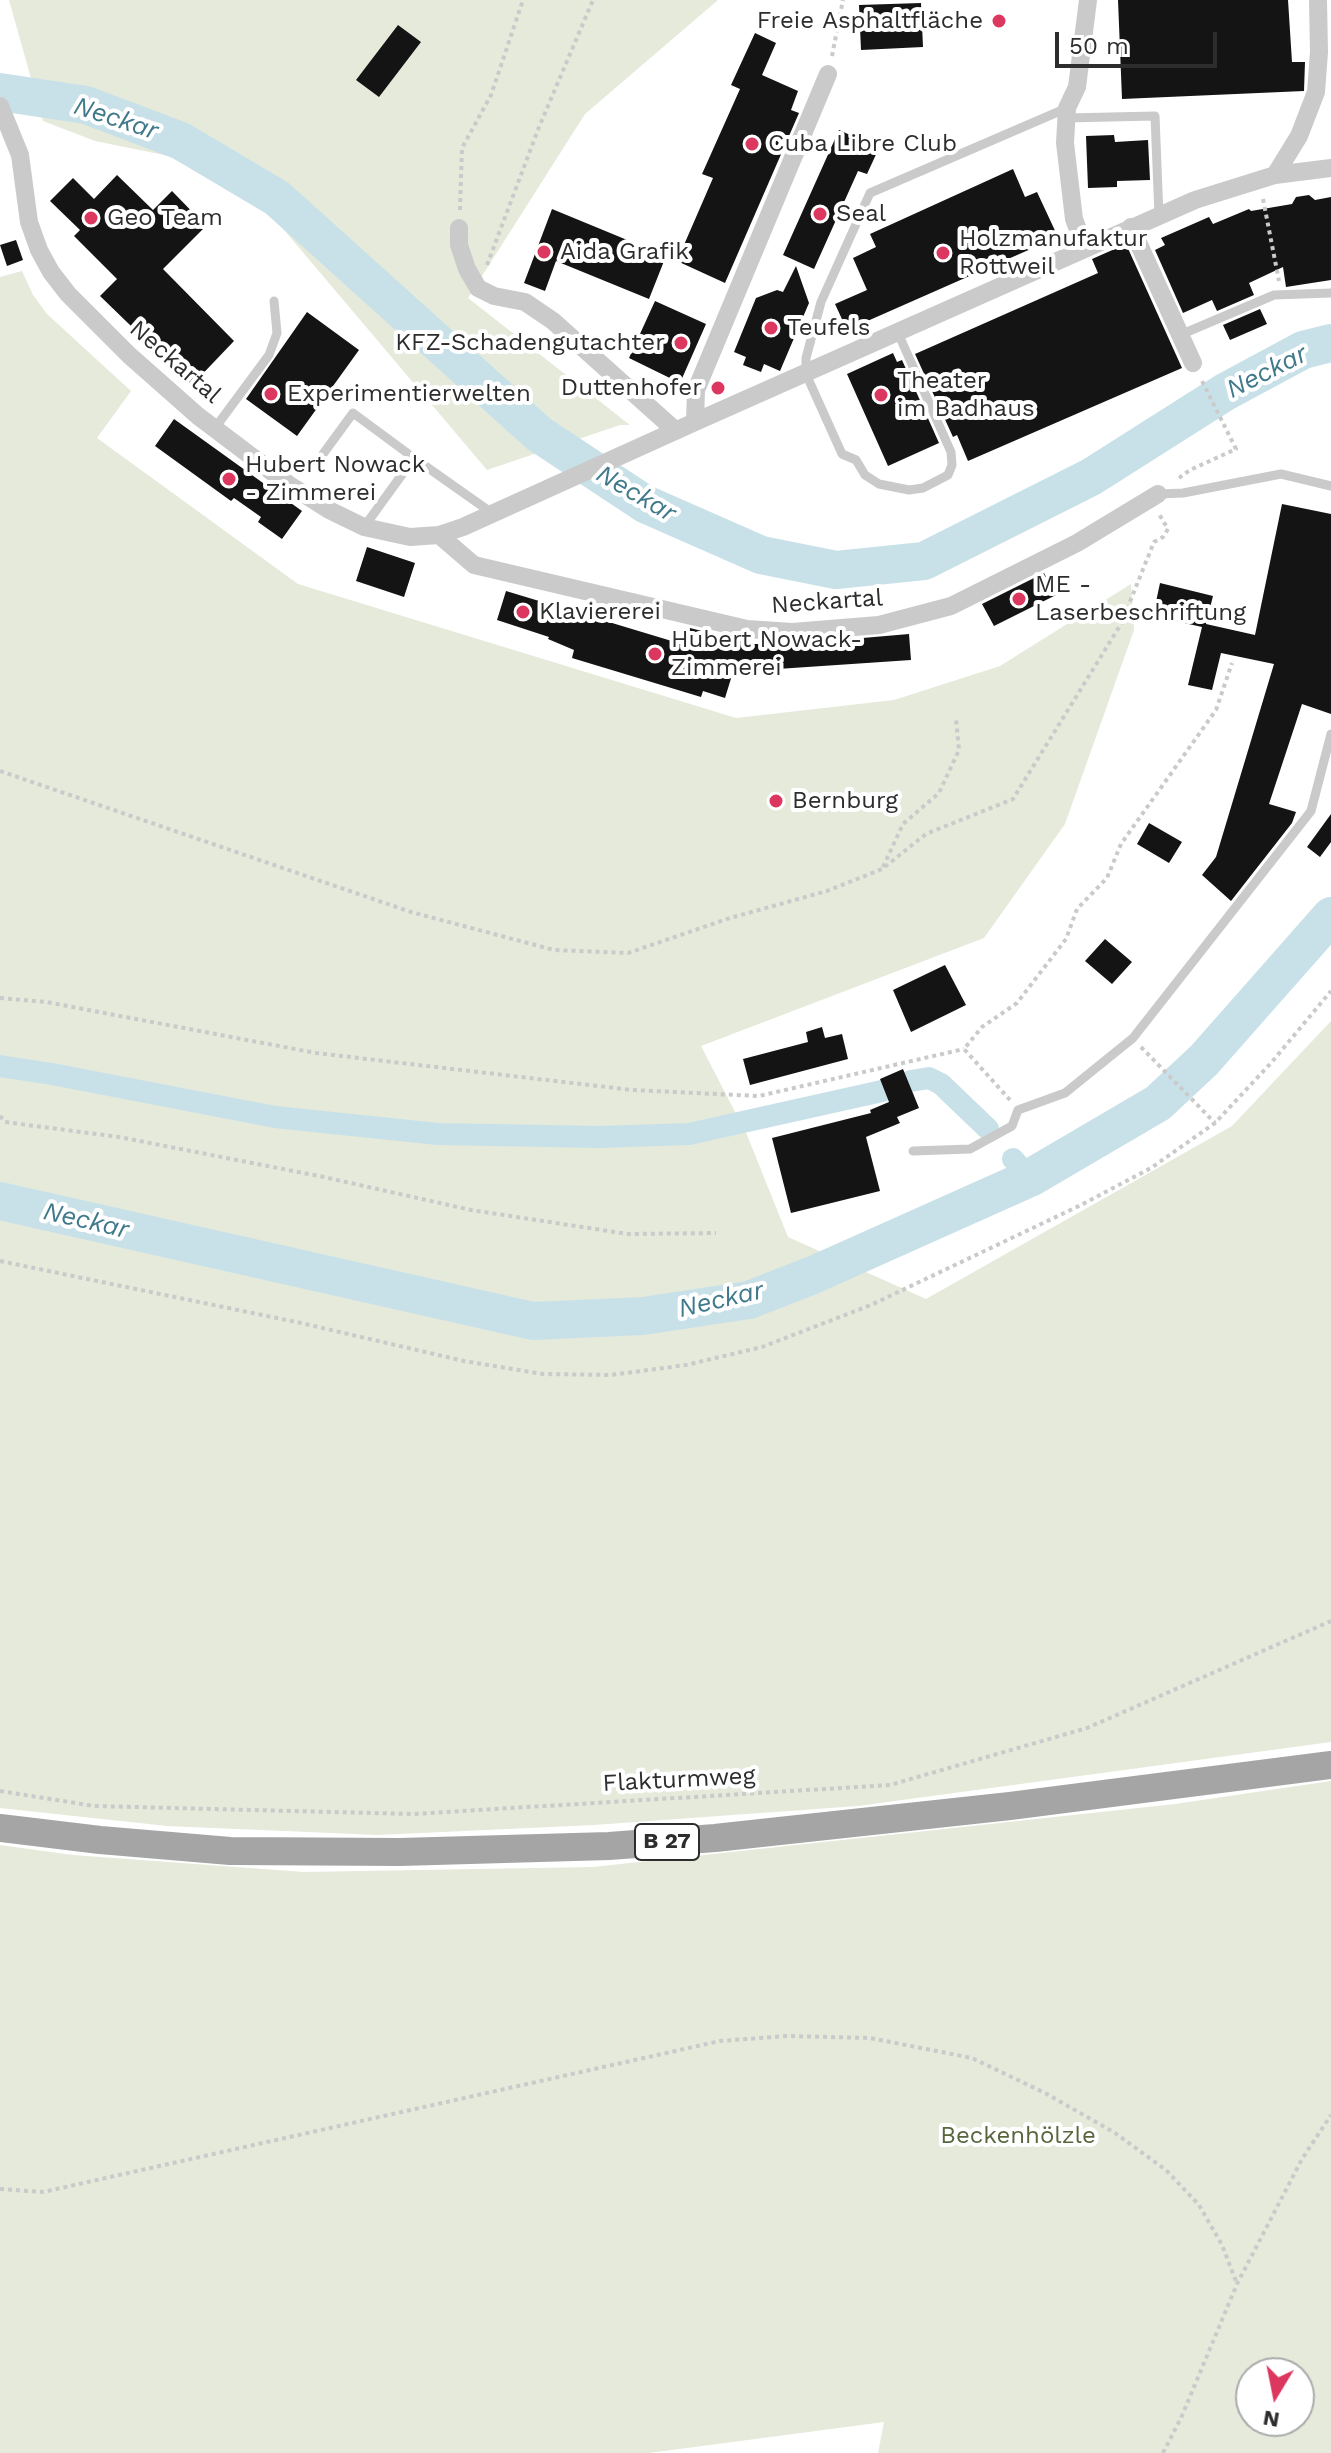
<!DOCTYPE html>
<meta charset="utf-8">
<style>
body{margin:0}
#map{position:relative;width:1331px;height:2453px;overflow:hidden;background:#fff;font-family:"Work Sans",sans-serif}
canvas{display:block}
.north{position:absolute;left:1235px;top:2357px;width:80px;height:80px;box-sizing:border-box;background:#fff;border:2px solid #ababab;border-radius:50%;rotate:190deg;font-size:22px;font-weight:700;line-height:32px;text-align:center;color:#2d2d2d}
.north::after{content:'';display:block;margin:auto;width:28px;height:36px;background:#dc375e;clip-path:polygon(50% 0,100% 100%,50% 72%,0 100%)}
.scale{position:absolute;left:1055px;top:32px;width:162px;height:36px;box-sizing:border-box;border:4px solid #2d2d2d;border-top:0;padding-left:10px;font-size:24px;line-height:28px;white-space:nowrap;color:#2d2d2d;-webkit-text-stroke:6px #fff;paint-order:stroke}
</style>
<div id="map">
<canvas width="1331" height="2453"></canvas>
<div class="north">N</div>
<div class="scale">50 m</div>
</div>
<script>
const c = document.querySelector('canvas').getContext('2d');
c.lineJoin = 'round';
function fill(path, color) { c.fillStyle = color; c.fill(path, 'evenodd'); }
const shape = rows => new Path2D(rows.map(r => 'M' + r).join(''));
function trace(path, color, width, dash) { c.strokeStyle = color; c.lineWidth = width; c.lineCap = dash ? 'butt' : 'round'; c.setLineDash(dash || []); c.stroke(path); }
function write(font, color, halo, rows, align = 'center') {
  c.font = font + ' "Work Sans",sans-serif'; c.lineWidth = 8; c.setLineDash([]); c.textBaseline = 'middle'; c.strokeStyle = halo; c.fillStyle = color; for (const [text, x, y, turn = 0] of rows) {
    c.save(); c.translate(x, y); c.rotate((+turn || 0) * Math.PI / 180); c.textAlign = isNaN(turn) ? turn : align; if (halo) c.strokeText(text, 0, 0); c.fillText(text, 0, 0); c.restore();
  }
}
const green = shape([
 [9,0,718,0,585,114,468,298,630,425,620,425,487,470,268,211,169,156,95,141,43,121],
 [22,271,33,295,47,314,131,391,97,438,298,584,736,718,894,700,1000,666,1131,584,1134,630,1065,824,984,938,701,1046,747,1135,788,1237,926,1299,1232,1126,1331,1021,1331,1742,858,1806,594,1825,378,1835,167,1826,0,1808,0,277],
 [1331,1781,1331,2453,878,2453,884,2422,649,2453,0,2453,0,1845,73,1855,304,1872,593,1867,1175,1804],
 [1251,2373,1299,2373,1299,2421,1251,2421]
]);
const canal = shape([
 [0,1066,52,1074,275,1117,438,1134,600,1137,689,1134,882,1091],
 [911,1081,929,1078,941,1084,988,1129],
 [1013,1159,1030,1178]
]);
const river = shape([
 [0,92,86,105,181,141,277,198,539,434,645,504,761,555,836,570,924,561,1091,477,1225,392,1303,350,1331,343],
 [0,1201,533,1321,643,1316,749,1300,813,1275,1030,1178,1158,1103,1204,1060,1331,916]
]);
const building = shape([
 [1118,0,1288,0,1292,62,1305,62,1304,91,1122,99],
 [921,3,923,47,861,50,859,5],
 [398,25,421,42,379,97,356,80],
 [755,33,776,43,762,75,798,91,791,110,799,113,725,283,677,261,713,178,702,174,740,89,731,85],
 [839,130,879,148,867,174,858,171,814,269,783,255],
 [1114,135,1115,142,1148,140,1150,180,1117,181,1117,187,1088,188,1086,136],
 [1013,169,1025,197,1037,192,1058,237,847,330,835,304,867,290,853,258,876,247,870,234],
 [117,175,153,210,172,191,206,226,163,269,234,341,192,385,100,296,117,279,74,236,80,230,50,201,73,178,94,199],
 [1309,195,1315,200,1331,197,1331,280,1286,287,1283,267,1249,283,1254,295,1217,311,1212,300,1183,313,1155,250,1165,245,1161,238,1209,217,1213,224,1249,209,1251,211,1292,204,1296,197],
 [552,209,666,256,649,299,556,261,545,291,524,283],
 [16,240,23,260,7,266,0,245],
 [1126,244,1182,368,968,461,957,435,953,437,915,354,1098,273,1092,259],
 [796,266,809,303,780,371,764,364,761,372,743,365,746,357,734,352,756,298,777,290,783,292],
 [655,301,706,324,680,383,629,358],
 [1260,309,1267,324,1230,340,1223,325],
 [307,312,359,350,297,436,246,399],
 [893,353,897,362,902,360,939,443,888,466,847,374],
 [174,419,302,511,282,539,258,522,261,517,234,498,231,501,155,446],
 [1282,504,1331,514,1331,714,1302,704,1269,804,1296,812,1292,823,1231,901,1202,875,1216,857,1274,664,1221,653,1212,690,1188,685,1202,627,1153,616,1160,583,1213,596,1206,624,1255,635],
 [367,547,415,563,404,597,356,581],
 [1044,573,1056,595,994,626,982,604],
 [506,591,685,645,690,628,753,644,793,644,909,634,911,660,733,672,725,698,703,691,701,697,572,658,574,650,548,639,549,637,497,620],
 [1331,814,1331,842,1320,857,1307,847],
 [1149,823,1182,842,1169,863,1137,844],
 [1105,939,1132,962,1112,984,1085,961],
 [945,965,966,1005,911,1032,893,990],
 [822,1027,825,1038,842,1034,848,1059,750,1085,743,1059,808,1042,806,1032],
 [903,1069,919,1108,897,1117,900,1123,866,1137,880,1191,791,1213,772,1138,871,1113,870,1110,889,1102,880,1079]
]);
const path = shape([
 [832,56,843,0],
 [1263,199,1279,281],
 [460,210,462,148,491,95,523,0],
 [487,265,539,127,593,0],
 [1179,478,1190,470,1236,449,1201,379],
 [0,771,411,912,554,950,628,953,730,918,827,891,882,869,926,834,1013,799,1121,624,1154,542,1163,537,1168,529,1159,514],
 [883,867,903,824,939,793,959,750,956,719],
 [0,998,46,1002,316,1053,632,1090,759,1096,964,1049],
 [1141,1047,1215,1123],
 [1010,1100,964,1049,982,1027,1017,1003,1066,939,1077,909,1107,878,1121,844,1216,710,1232,663],
 [0,1116,5,1122,119,1137,324,1177,471,1210,628,1234,716,1233],
 [0,1261,301,1323,464,1361,543,1374,611,1375,686,1365,762,1347,871,1305,1081,1205,1151,1168,1215,1123,1271,1063,1331,991],
 [0,1791,94,1806,413,1814,890,1785,1087,1728,1331,1621],
 [0,2189,43,2192,720,2041,787,2036,870,2038,972,2058,1047,2094,1115,2133,1166,2170,1199,2205,1222,2245,1237,2284],
 [1163,2453,1181,2418,1237,2284,1302,2159,1331,2115]
]);
const service = shape([
 [1066,118,1155,116,1159,216],
 [898,333,951,452,952,465,948,475,923,488,909,490,879,484,865,475,856,460,842,454,806,374,806,358,821,302,870,193,1067,108],
 [1180,335,1274,295,1331,293],
 [215,428,269,355,277,333,274,301],
 [323,454,353,413,414,458],
 [1158,494,1183,493,1281,474,1331,486],
 [364,527,414,458,492,513],
 [913,1151,970,1149,1012,1126,1018,1110,1065,1093,1133,1038,1311,811,1331,734]
]);
const minor = shape([
 [0,106,20,155,29,222,39,250,51,272,68,294,129,355,198,416,288,484,329,510,364,527,410,537,439,535,463,527,695,422,1195,200,1275,175,1331,168],
 [1275,175,1299,136,1316,92,1319,52,1318,0],
 [1131,227,1193,363],
 [459,228,459,245,467,269,478,288,494,296,525,302,553,321,676,431],
 [1085,248,1074,219,1065,143,1067,108,1077,87,1088,0],
 [695,422,696,390,828,74],
 [439,535,474,565,747,629,792,632,879,625,951,606,1077,543,1158,494]
]);
const primary = shape([
 [0,1828,100,1840,230,1851,400,1852,609,1846,715,1838,1010,1806,1331,1765]
]);
const markers = [
 [999,21,8,"#dc375e"],
 [752,144,8,"#dc375e"],
 [820,214,8,"#dc375e"],
 [91,218,8,"#dc375e"],
 [544,252,8,"#dc375e"],
 [943,253,8,"#dc375e"],
 [771,328,8,"#dc375e"],
 [681,343,8,"#dc375e"],
 [718,388,8,"#dc375e"],
 [271,394,8,"#dc375e"],
 [881,395,8,"#dc375e"],
 [229,479,8,"#dc375e"],
 [1019,599,8,"#dc375e"],
 [523,612,8,"#dc375e"],
 [655,654,8,"#dc375e"],
 [776,801,8,"#dc375e"]
];
const shields = [
 [667,1842,64]
];
const shieldNames = [
 ["B 27",667,1842]
];
const poiNames = [
 ["Freie Asphaltfläche",983,21,"right"],
 ["Cuba Libre Club",768,144],
 ["Seal",836,214],
 ["Geo Team",107,218],
 ["Holzmanufaktur",959,239],
 ["Rottweil",959,267],
 ["Aida Grafik",560,252],
 ["Teufels",787,328],
 ["KFZ-Schadengutachter",665,343,"right"],
 ["Theater",897,381],
 ["im Badhaus",897,409],
 ["Duttenhofer",702,388,"right"],
 ["Experimentierwelten",287,394],
 ["Hubert Nowack",245,465],
 ["- Zimmerei",245,493],
 ["ME -",1035,585],
 ["Laserbeschriftung",1035,613],
 ["Klaviererei",539,612],
 ["Hubert Nowack-",671,640],
 ["Zimmerei",671,668],
 ["Bernburg",792,801]
];
const streetNames = [
 ["Neckartal",175,362,41],
 ["Neckartal",827,602,-4],
 ["Flakturmweg",679,1780,-3]
];
const parkNames = [
 ["Beckenhölzle",1018,2136]
];
const waterNames = [
 ["Neckar",116,119,18],
 ["Neckar",1267,372,-27],
 ["Neckar",636,494,30],
 ["Neckar",86,1221,13],
 ["Neckar",721,1300,-13]
];
fill(green, '#e5eadb');
trace(canal, '#c8e1e9', 22);
trace(river, '#c8e1e9', 38);
fill(building, '#141414');
trace(path, '#cacaca', 4, [4, 4]);
trace(service, '#cacaca', 9);
trace(minor, '#cacaca', 18);
trace(primary, '#a5a5a5', 28);
for (const [x, y, r, color] of markers) { const dot = new Path2D(); dot.arc(x, y, r, 0, 2 * Math.PI); c.fillStyle = color; c.fill(dot); trace(dot, '#fff', 3); }
for (const [x, y, w] of shields) { const box = new Path2D(); box.roundRect(x - w / 2, y - 18, w, 36, 6); c.fillStyle = '#fff'; c.fill(box); trace(box, '#2d2d2d', 2); }
write('bold 22px', '#2d2d2d', null, shieldNames);
write('24px', '#2d2d2d', '#fff', poiNames, 'left');
write('24px', '#2d2d2d', '#fff', streetNames);
write('24px', '#57663d', '#fff', parkNames);
write('italic 26px', '#3f798a', '#fff', waterNames);
</script>
